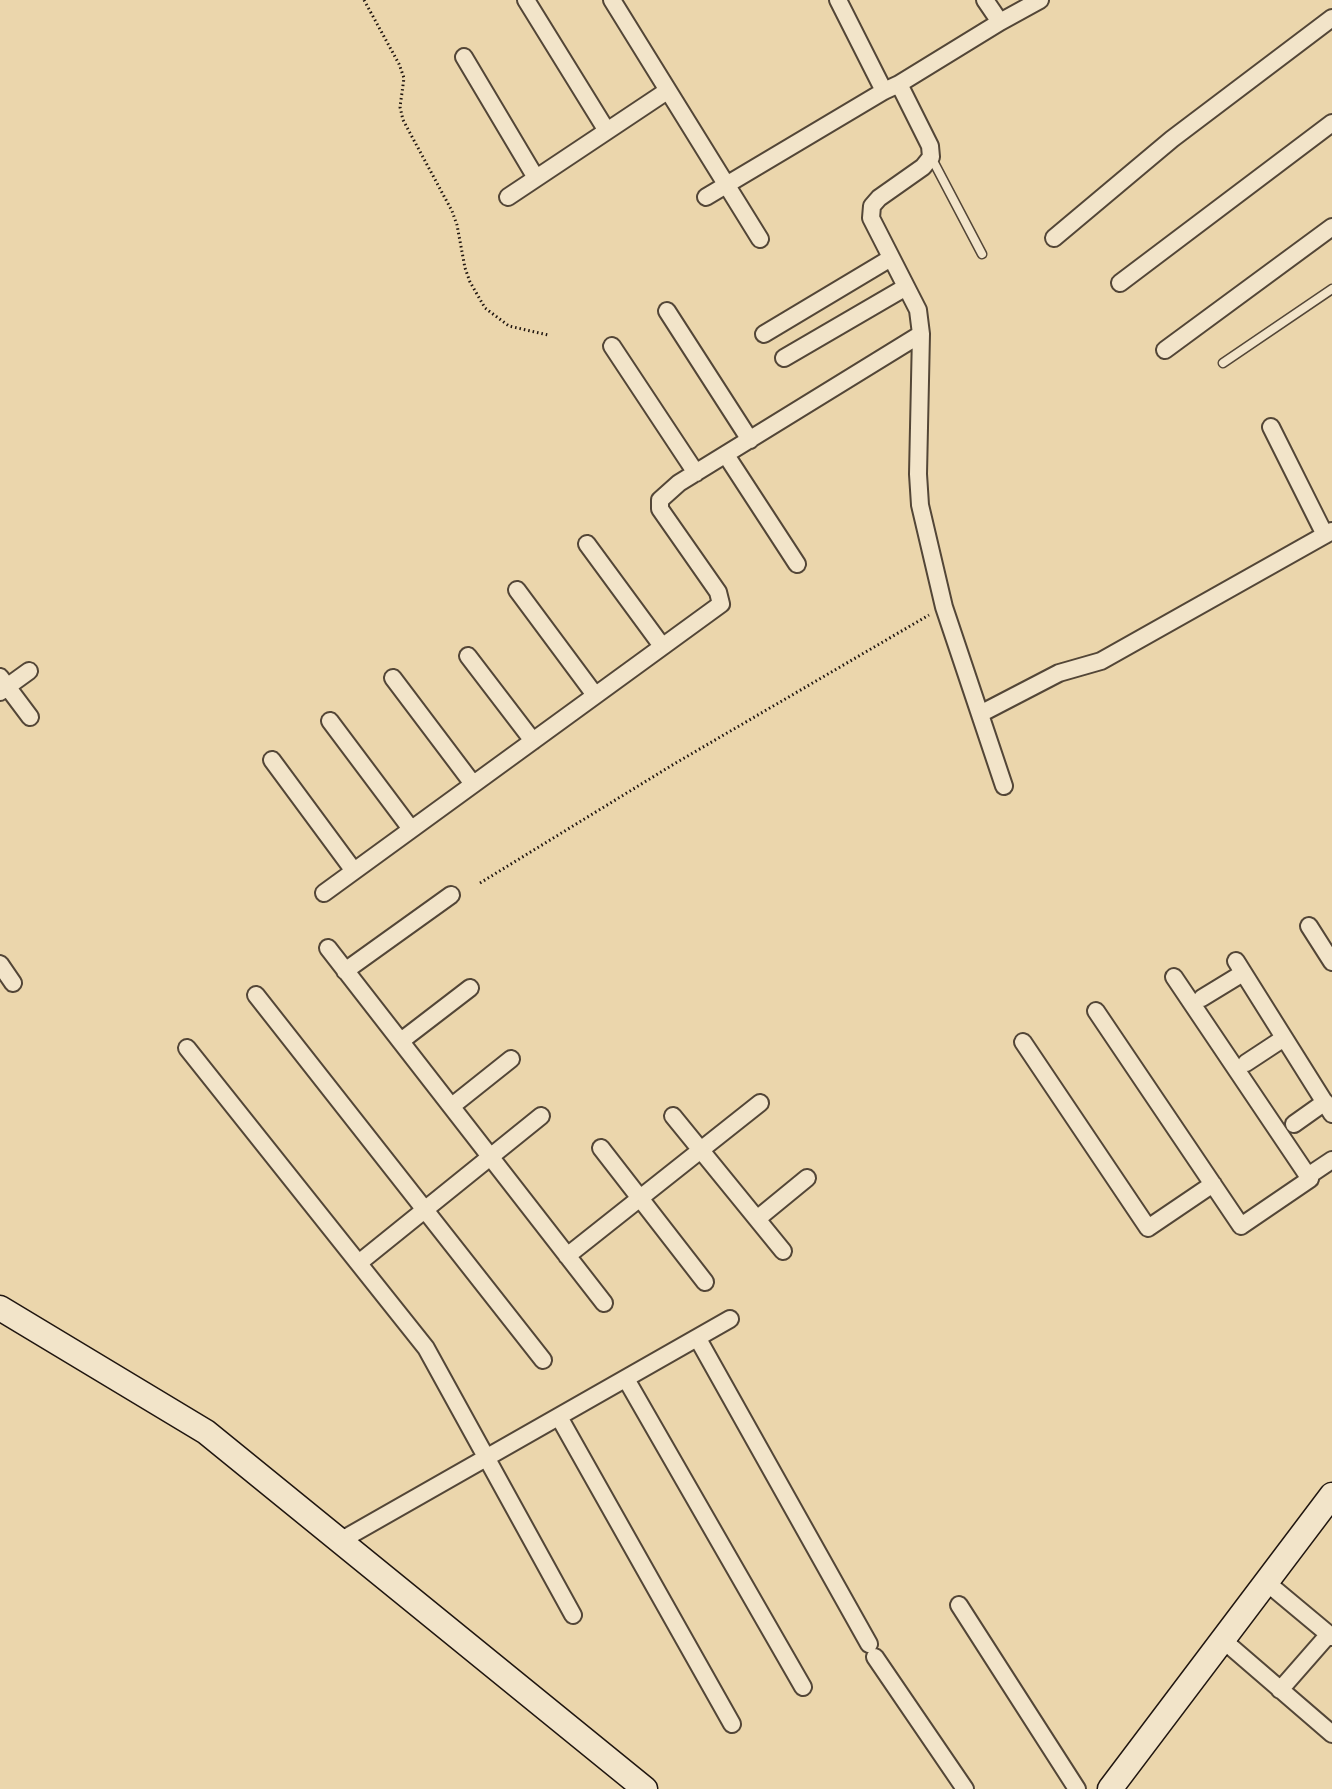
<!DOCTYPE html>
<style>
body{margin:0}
canvas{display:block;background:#ebd6ac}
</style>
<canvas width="1332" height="1789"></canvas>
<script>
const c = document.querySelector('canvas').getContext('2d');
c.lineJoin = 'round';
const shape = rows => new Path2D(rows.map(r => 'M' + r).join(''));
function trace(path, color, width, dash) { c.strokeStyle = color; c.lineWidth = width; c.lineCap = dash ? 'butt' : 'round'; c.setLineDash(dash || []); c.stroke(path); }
const path = shape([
 [364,0,399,64,404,78,400,107,403,120,452,211,457,225,465,268,470,282,485,308,509,326,548,335],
 [480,883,674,764,929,615]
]);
const lane = shape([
 [931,157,982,254],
 [1223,363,1332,289]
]);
const street = shape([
 [526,0,607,131],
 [612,0,760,239],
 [838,0,884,91],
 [985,0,1000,22,1040,0],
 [1000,22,899,84,930,146,931,157,923,167,879,198,872,206,871,218,918,310,921,334,918,474,920,505,944,607,1004,786],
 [464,57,536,178],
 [508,197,667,91],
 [706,197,884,91,899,84],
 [1054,238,1172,139,1332,18],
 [1120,283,1332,123],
 [667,311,750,440],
 [764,334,891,258],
 [612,346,696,473],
 [1165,350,1332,227],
 [784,358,906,287],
 [1271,427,1325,535],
 [726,455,797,564],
 [587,544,662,646],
 [517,590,595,695],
 [468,656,533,741],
 [0,677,30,717],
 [393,678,473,784],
 [0,692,29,671],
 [980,714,1059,673,1101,661,1332,531],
 [330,721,411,829],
 [272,760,354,871],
 [324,893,721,604,718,592,660,509,660,500,679,483,921,334],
 [1309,926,1332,962],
 [328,948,604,1303],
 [1236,961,1332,1114],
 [0,964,13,983],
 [345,971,451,895],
 [256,995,543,1360],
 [1202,998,1243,973],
 [1096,1011,1241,1226,1310,1179,1174,977],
 [401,1041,470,988],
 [1023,1042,1148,1228,1213,1184],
 [187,1048,426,1348,573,1615],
 [1246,1063,1284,1038],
 [452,1106,511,1059],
 [673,1116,783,1251],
 [1294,1124,1325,1102],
 [601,1148,705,1282],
 [1308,1176,1332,1160],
 [757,1219,807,1178],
 [567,1256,760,1103],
 [360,1262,541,1116],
 [698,1339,869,1644],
 [626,1379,803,1687],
 [559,1417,732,1724],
 [340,1541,730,1319],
 [1266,1582,1332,1637],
 [959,1605,1077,1789],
 [1223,1640,1332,1734],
 [875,1657,965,1789],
 [1280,1690,1329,1634]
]);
const secondary = shape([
 [0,1308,206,1432,645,1789],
 [1110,1789,1332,1495]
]);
trace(lane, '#534637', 11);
trace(street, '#534637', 20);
trace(secondary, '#201610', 27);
trace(path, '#201610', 3, [1.5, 3]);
trace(lane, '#f2e4c9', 8);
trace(street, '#f2e4c9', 16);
trace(secondary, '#f2e4c9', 24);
</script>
